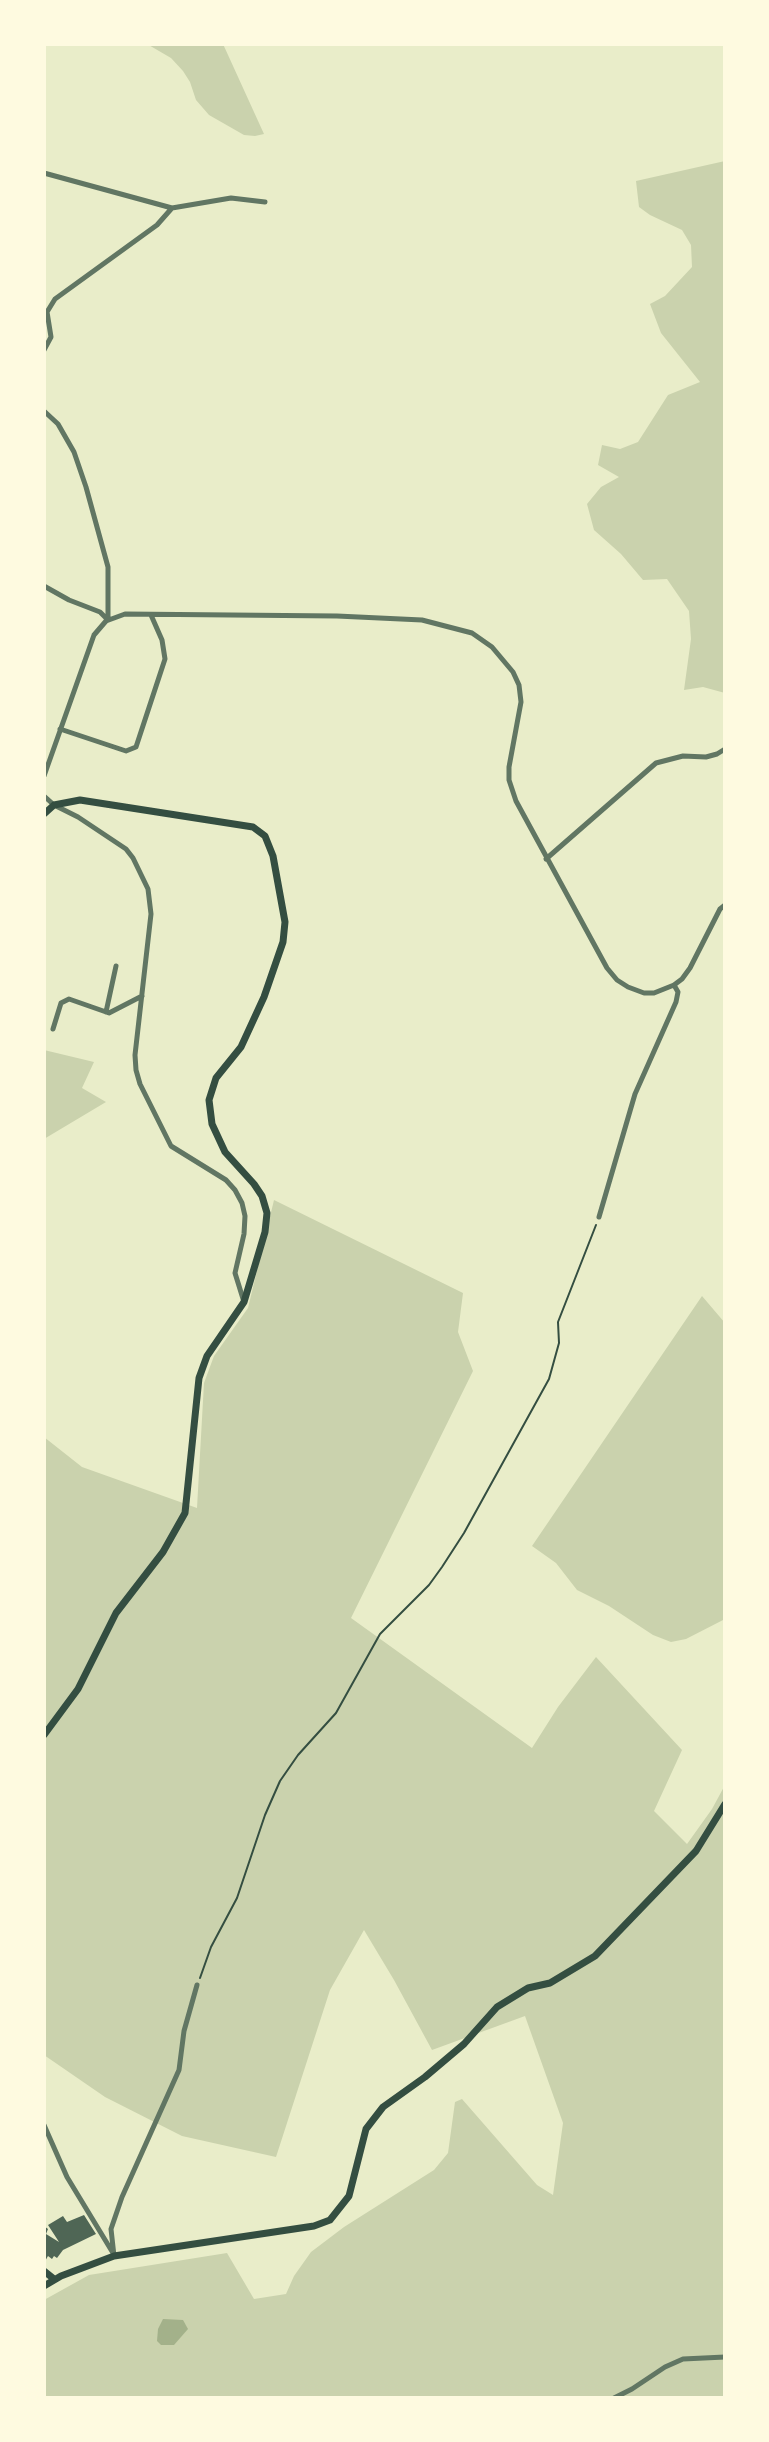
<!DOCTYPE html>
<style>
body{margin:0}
#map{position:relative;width:769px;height:2442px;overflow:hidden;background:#e9edc9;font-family:Roboto,sans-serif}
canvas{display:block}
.frame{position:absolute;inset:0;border:46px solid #fefae0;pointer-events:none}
</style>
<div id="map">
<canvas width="769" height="2442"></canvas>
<div class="frame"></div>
</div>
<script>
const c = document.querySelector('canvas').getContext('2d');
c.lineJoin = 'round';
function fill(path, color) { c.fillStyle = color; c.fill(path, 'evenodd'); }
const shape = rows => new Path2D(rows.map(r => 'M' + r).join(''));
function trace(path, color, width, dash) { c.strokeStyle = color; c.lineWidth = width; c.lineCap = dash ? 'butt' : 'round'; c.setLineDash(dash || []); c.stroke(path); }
const green = shape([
 [147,44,223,44,264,134,255,136,244,135,209,115,196,100,190,82,183,71,171,58],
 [725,161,725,693,703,687,684,690,691,639,689,611,667,579,643,580,621,554,594,530,587,504,601,487,619,477,598,465,602,445,620,449,638,442,668,395,700,382,661,333,650,304,665,296,692,267,691,245,682,230,650,215,639,207,636,181],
 [44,1050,94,1062,82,1088,106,1102,44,1139],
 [274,1200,463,1293,458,1332,473,1371,351,1618,532,1748,558,1707,596,1657,682,1750,654,1811,687,1844,712,1809,725,1785,725,2398,44,2398,44,2300,89,2275,227,2253,254,2299,286,2294,294,2276,311,2252,344,2227,434,2170,448,2153,455,2102,462,2099,537,2185,553,2195,563,2123,525,2016,432,2050,394,1980,364,1930,330,1990,276,2157,182,2136,105,2097,44,2055,44,1437,82,1467,197,1508,204,1383,214,1356,248,1308],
 [702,1296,725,1323,725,1619,686,1639,671,1642,653,1635,609,1606,577,1590,556,1563,532,1546]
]);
const water = shape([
 [163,2319,183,2320,188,2329,174,2345,161,2345,157,2341,158,2329]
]);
const building = shape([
 [84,2215,96,2234,63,2250,57,2258,54,2256,52,2259,48,2256,44,2263,44,2226,48,2229,46,2234,59,2242,48,2225,63,2216,67,2222]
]);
const path = shape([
 [200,1978,211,1947,237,1898,265,1815,280,1781,298,1755,336,1713,380,1634,429,1585,442,1567,464,1533,549,1379,559,1343,558,1322,596,1225]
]);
const minor = shape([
 [44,173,172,208],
 [44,350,51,337,47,312,55,299,157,225,172,208,231,198,265,202],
 [44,411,58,424,74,452,86,487,108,567,108,620],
 [44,586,69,600,100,612,108,620],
 [60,729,126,751,136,747,165,659,162,640,151,615],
 [44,776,94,635,106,621,125,614,337,616,422,620,472,633,492,647,513,672,519,685,521,702,509,767,509,780,516,801,607,968,617,980,628,987,644,993,654,993,674,985,682,979,690,968,720,909,725,905],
 [44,796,54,805,78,817,126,849,133,858,148,889,151,914,135,1055,136,1070,140,1084,171,1146,226,1180,235,1190,242,1203,245,1216,244,1234,235,1273,244,1302],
 [546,859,656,763,683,756,706,757,717,754,725,749],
 [106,1012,116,966],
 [53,1029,61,1003,69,999,109,1013,142,996],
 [599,1217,635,1094,676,1002,678,992,674,985],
 [44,2125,67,2177,113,2253],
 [114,2256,111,2229,122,2197,179,2070,184,2031,197,1985],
 [614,2398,632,2389,665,2367,683,2359,725,2357]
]);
const secondary = shape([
 [44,814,54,805,80,800,253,827,265,836,273,856,285,922,283,942,264,997,241,1047,216,1078,209,1100,212,1124,225,1152,254,1184,262,1196,267,1213,265,1232,244,1302,207,1356,199,1378,185,1513,163,1552,116,1613,78,1689,44,1735],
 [44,2271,54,2279],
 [44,2286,61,2276,114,2256,314,2226,330,2220,349,2196,366,2129,383,2107,425,2077,464,2044,497,2007,528,1988,550,1983,595,1956,696,1851,725,1804]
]);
fill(green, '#cad2ad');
fill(water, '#a3b18a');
fill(building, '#4f6655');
trace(path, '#344e41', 2);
trace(minor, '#617663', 5);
trace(secondary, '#344e41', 7);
</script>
